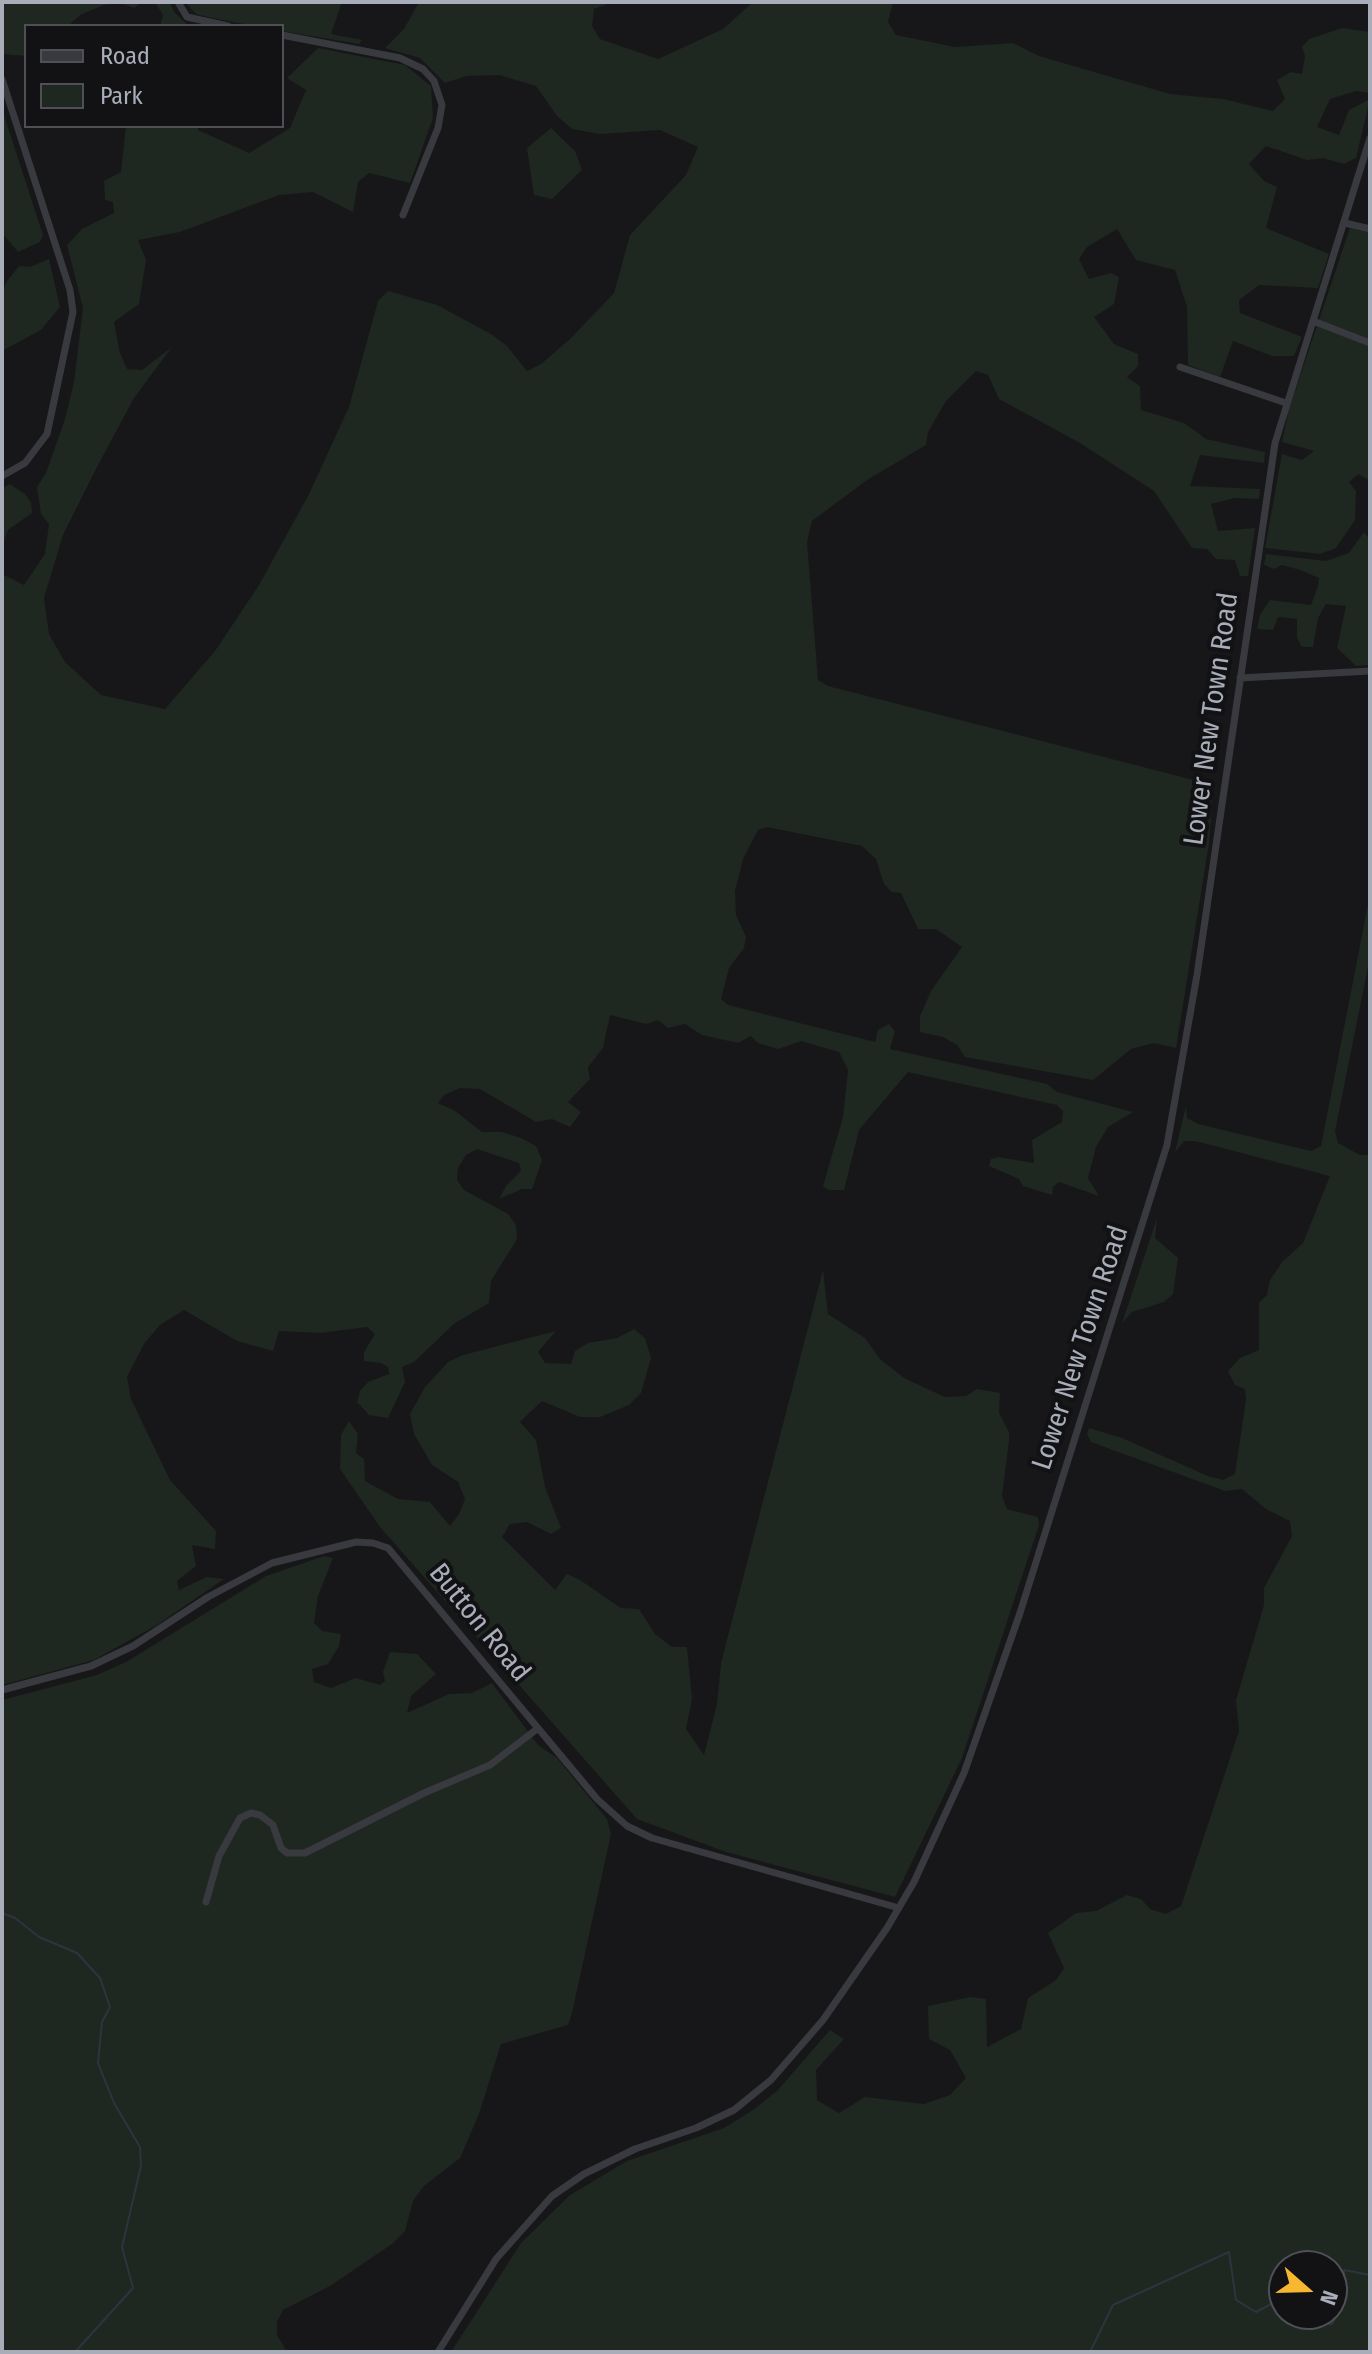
<!DOCTYPE html>
<style>
body{margin:0}
#map{position:relative;width:1372px;height:2354px;overflow:hidden;background:#171719;font-family:"Fira Sans Condensed",sans-serif}
canvas{display:block}
.frame{position:absolute;inset:0;border:4px solid #a8adb9;pointer-events:none}
.legend{position:absolute;left:24px;top:24px;width:260px;height:104px;box-sizing:border-box;background:#121214;border:2px solid #4e5056;margin:0;padding:10px 14px;list-style:none;font-size:24px;color:#a8adb9}
.legend li{display:flex;align-items:center;gap:16px;height:40px}
.legend b{width:40px;border:2px solid #4e5056}
.north{position:absolute;left:1268px;top:2250px;width:80px;height:80px;box-sizing:border-box;background:#121214;border:2px solid #4e5056;border-radius:50%;rotate:110deg;font-size:22px;font-weight:700;line-height:32px;text-align:center;color:#a8adb9}
.north::after{content:'';display:block;margin:auto;width:28px;height:36px;background:#f8b730;clip-path:polygon(50% 0,100% 100%,50% 72%,0 100%)}
</style>
<div id="map">
<canvas width="1372" height="2354"></canvas>
<div class="frame"></div>
<ul class="legend">
<li><b style="height:10px;background:#393a40"></b>Road</li>
<li><b style="height:22px;background:#1e2720"></b>Park</li>
</ul>
<div class="north">N</div>
</div>
<script>
const c = document.querySelector('canvas').getContext('2d');
c.lineJoin = 'round';
function fill(path, color) { c.fillStyle = color; c.fill(path, 'evenodd'); }
const shape = rows => new Path2D(rows.map(r => 'M' + r).join(''));
function trace(path, color, width, dash) { c.strokeStyle = color; c.lineWidth = width; c.lineCap = dash ? 'butt' : 'round'; c.setLineDash(dash || []); c.stroke(path); }
function write(font, color, halo, rows, align = 'center') {
  c.font = font + ' "Fira Sans Condensed",sans-serif'; c.lineWidth = 8; c.setLineDash([]); c.textBaseline = 'middle'; c.strokeStyle = halo; c.fillStyle = color; for (const [text, x, y, turn = 0] of rows) {
    c.save(); c.translate(x, y); c.rotate((+turn || 0) * Math.PI / 180); c.textAlign = isNaN(turn) ? turn : align; if (halo) c.strokeText(text, 0, 0); c.fillText(text, 0, 0); c.restore();
  }
}
const green = shape([
 [2,2,170,2,174,12,189,26,160,26,163,15,155,2,142,2,134,8,121,3,104,5,80,15,68,26,26,26,26,56,2,54],
 [185,2,342,2,331,34,362,40,359,44,282,31,282,26,255,26,212,18,196,14],
 [419,2,613,2,594,9,592,26,600,39,658,59,723,29,753,2,893,2,888,22,896,35,955,47,1013,43,1039,56,1170,94,1223,99,1273,111,1285,99,1277,80,1291,72,1302,74,1305,56,1302,47,1309,39,1342,28,1370,32,1370,93,1356,91,1330,99,1317,127,1339,135,1349,110,1370,99,1356,158,1344,164,1323,158,1307,160,1266,146,1249,164,1264,181,1277,187,1266,228,1329,254,1318,288,1259,285,1239,300,1240,313,1302,337,1294,356,1272,356,1233,341,1220,377,1188,365,1187,307,1175,270,1136,260,1117,229,1087,247,1079,259,1089,279,1111,273,1119,277,1114,304,1094,317,1114,344,1138,354,1138,366,1127,377,1140,386,1141,410,1184,423,1206,439,1265,452,1264,463,1200,455,1190,486,1260,489,1259,499,1234,498,1211,504,1218,531,1255,528,1248,576,1240,576,1235,560,1216,559,1207,549,1192,548,1154,491,1080,443,999,399,988,375,976,371,946,401,928,432,926,445,867,480,812,521,807,542,818,680,828,686,1213,785,1209,843,1176,1048,1154,1043,1131,1049,1093,1080,965,1057,957,1045,943,1037,920,1032,920,1016,931,991,962,947,936,929,918,929,901,893,892,892,884,884,876,859,862,846,767,827,758,830,743,859,735,891,736,915,746,937,744,948,729,968,721,999,728,1005,875,1042,878,1030,889,1024,895,1031,890,1049,1047,1084,1057,1092,1133,1112,1108,1127,1096,1147,1088,1178,1099,1196,1059,1182,1053,1187,1052,1195,1023,1186,1019,1179,989,1166,991,1159,998,1157,1034,1163,1032,1140,1062,1122,1063,1111,1057,1105,908,1072,859,1130,844,1190,828,1190,823,1186,843,1117,848,1070,839,1052,801,1041,778,1049,758,1043,751,1036,738,1043,702,1035,685,1024,668,1028,658,1020,646,1024,610,1015,603,1048,588,1067,590,1079,568,1102,581,1112,570,1127,552,1119,536,1122,480,1089,460,1088,444,1095,438,1103,455,1111,482,1132,502,1132,521,1138,536,1146,542,1160,532,1189,522,1189,499,1199,506,1186,521,1171,519,1163,477,1149,466,1155,458,1168,457,1180,464,1190,508,1214,516,1225,517,1239,491,1281,489,1303,455,1323,414,1362,402,1367,405,1382,388,1418,369,1415,357,1402,360,1391,368,1382,389,1374,388,1367,381,1363,364,1361,364,1352,375,1334,367,1327,320,1333,279,1331,273,1351,237,1341,184,1310,160,1325,144,1344,127,1377,131,1399,170,1480,216,1531,215,1549,192,1545,196,1566,177,1581,179,1590,207,1577,224,1579,157,1625,94,1660,2,1685,2,574,24,585,45,554,49,524,41,514,37,487,46,473,65,419,74,382,83,308,67,245,82,229,114,213,113,202,105,200,104,181,121,172,126,126,198,126,198,130,249,153,290,128,306,90,287,78,318,48,405,65,431,86,433,118,410,183,369,173,358,182,353,212,313,192,279,195,180,232,138,240,146,260,139,304,114,322,120,353,127,369,142,370,172,347,134,398,97,467,63,535,44,598,49,634,65,662,101,695,165,709,215,651,259,585,309,494,349,407,378,301,388,291,437,305,491,334,507,346,527,371,541,364,570,339,614,293,630,235,686,175,698,147,660,130,600,134,572,129,557,116,536,86,499,75,466,76,445,83,420,58,385,48,404,29],
 [2,109,43,235,40,242,18,252,2,233],
 [551,128,575,151,582,170,552,199,534,195,527,148],
 [1350,228,1370,233,1370,481,1358,474,1349,482,1356,491,1355,520,1336,548,1320,554,1265,548,1282,454,1302,460,1314,451,1282,442,1289,409],
 [49,259,60,307,41,330,2,351,2,292,7,281,19,266,30,267],
 [10,484,25,494,31,502,32,513,8,530,2,546,2,488],
 [1364,532,1370,539,1370,665,1356,666,1337,648,1346,606,1326,604,1318,618,1313,647,1302,647,1297,638,1297,619,1278,617,1273,630,1257,629,1260,615,1270,600,1311,605,1318,586,1319,578,1300,570,1282,565,1274,569,1264,565,1266,554,1326,561,1349,553],
 [1370,894,1370,957,1335,1131,1338,1143,1360,1155,1370,1155,1370,2352,451,2352,521,2243,570,2195,627,2161,724,2128,753,2110,777,2091,830,2030,844,2039,816,2070,817,2100,839,2113,865,2097,924,2104,950,2095,966,2078,950,2050,929,2039,928,2006,970,1997,986,1999,987,2047,1021,2029,1028,1998,1056,1980,1064,1968,1048,1933,1076,1913,1096,1911,1127,1895,1141,1899,1150,1909,1166,1914,1181,1906,1239,1731,1236,1700,1264,1605,1264,1588,1292,1536,1290,1521,1266,1509,1242,1489,1225,1491,1091,1442,1087,1434,1089,1428,1122,1438,1208,1476,1223,1480,1235,1474,1246,1399,1245,1389,1235,1385,1228,1371,1240,1358,1259,1350,1259,1303,1267,1295,1270,1280,1283,1261,1303,1243,1330,1176,1195,1141,1184,1141,1175,1152,1186,1106,1187,1118,1198,1124,1311,1151,1321,1146],
 [1284,2266,1332,2266,1332,2314,1284,2314],
 [1157,1218,1155,1238,1178,1258,1173,1294,1164,1302,1132,1312,1122,1323],
 [823,1270,828,1314,865,1338,880,1359,904,1378,945,1397,966,1396,977,1389,1000,1393,999,1413,1009,1432,1009,1441,1002,1496,1007,1509,1038,1517,1039,1525,962,1758,895,1897,726,1852,637,1819,380,1527,340,1469,341,1435,349,1421,358,1434,356,1453,364,1459,365,1481,398,1499,430,1502,450,1526,459,1514,465,1499,458,1482,432,1465,414,1434,410,1414,425,1387,448,1362,463,1355,556,1331,538,1352,545,1363,571,1364,575,1351,588,1343,617,1338,634,1329,645,1338,651,1358,641,1393,629,1405,600,1417,580,1417,542,1401,520,1422,536,1440,545,1487,561,1528,551,1534,527,1522,510,1524,502,1537,555,1590,567,1574,580,1580,621,1608,639,1609,655,1634,672,1647,687,1647,692,1699,686,1729,704,1755,717,1704,721,1663],
 [324,1556,333,1558,318,1596,314,1623,322,1631,341,1634,339,1646,328,1664,312,1669,314,1682,331,1688,356,1678,380,1685,385,1681,383,1672,390,1652,417,1654,436,1674,411,1696,407,1713,449,1694,472,1693,492,1683,538,1745,557,1758,607,1819,611,1834,572,2013,568,2025,501,2044,479,2114,460,2158,424,2186,413,2201,405,2231,392,2244,330,2286,283,2310,277,2322,277,2335,287,2352,2,2352,2,1700,97,1675,126,1662,266,1576]
]);
const stream = shape([
 [2,1913,15,1918,39,1937,77,1953,100,1978,110,2007,102,2022,98,2063,114,2103,140,2147,141,2166,122,2247,133,2288,75,2352],
 [1315,2314,1316,2324,1332,2324,1346,2299,1344,2270,1370,2275],
 [1090,2352,1113,2305,1229,2252,1236,2300,1256,2312,1273,2303,1279,2276,1284,2277]
]);
const street = shape([
 [178,2,187,17,228,26],
 [282,35,400,58,423,69,434,81,442,105,438,128,403,215],
 [2,79,70,290,73,312,47,434,25,463,2,476],
 [1345,223,1370,229],
 [1313,321,1370,343],
 [1180,367,1286,403],
 [1240,678,1370,671],
 [2,1690,91,1666,133,1646,208,1597,272,1563,356,1542,373,1543,388,1548,597,1799,627,1826,652,1838,899,1908],
 [206,1902,219,1856,240,1818,251,1813,260,1815,273,1825,281,1848,287,1853,305,1853,424,1793,490,1765,537,1729],
 [438,2352,496,2259,552,2196,584,2174,635,2149,696,2128,734,2110,771,2080,823,2020,887,1928,914,1882,964,1773,1020,1613,1167,1145,1197,975,1275,443,1370,138]
]);
const streetNames = [
 ["Lower New Town Road",1212,719,-82],
 ["Lower New Town Road",1081,1348,-72],
 ["Button Road",479,1623,51]
];
fill(green, '#1e2720');
trace(stream, '#2c353d', 2);
trace(street, '#393a40', 7);
write('28px', '#a8adb9', '#121214', streetNames);
</script>
